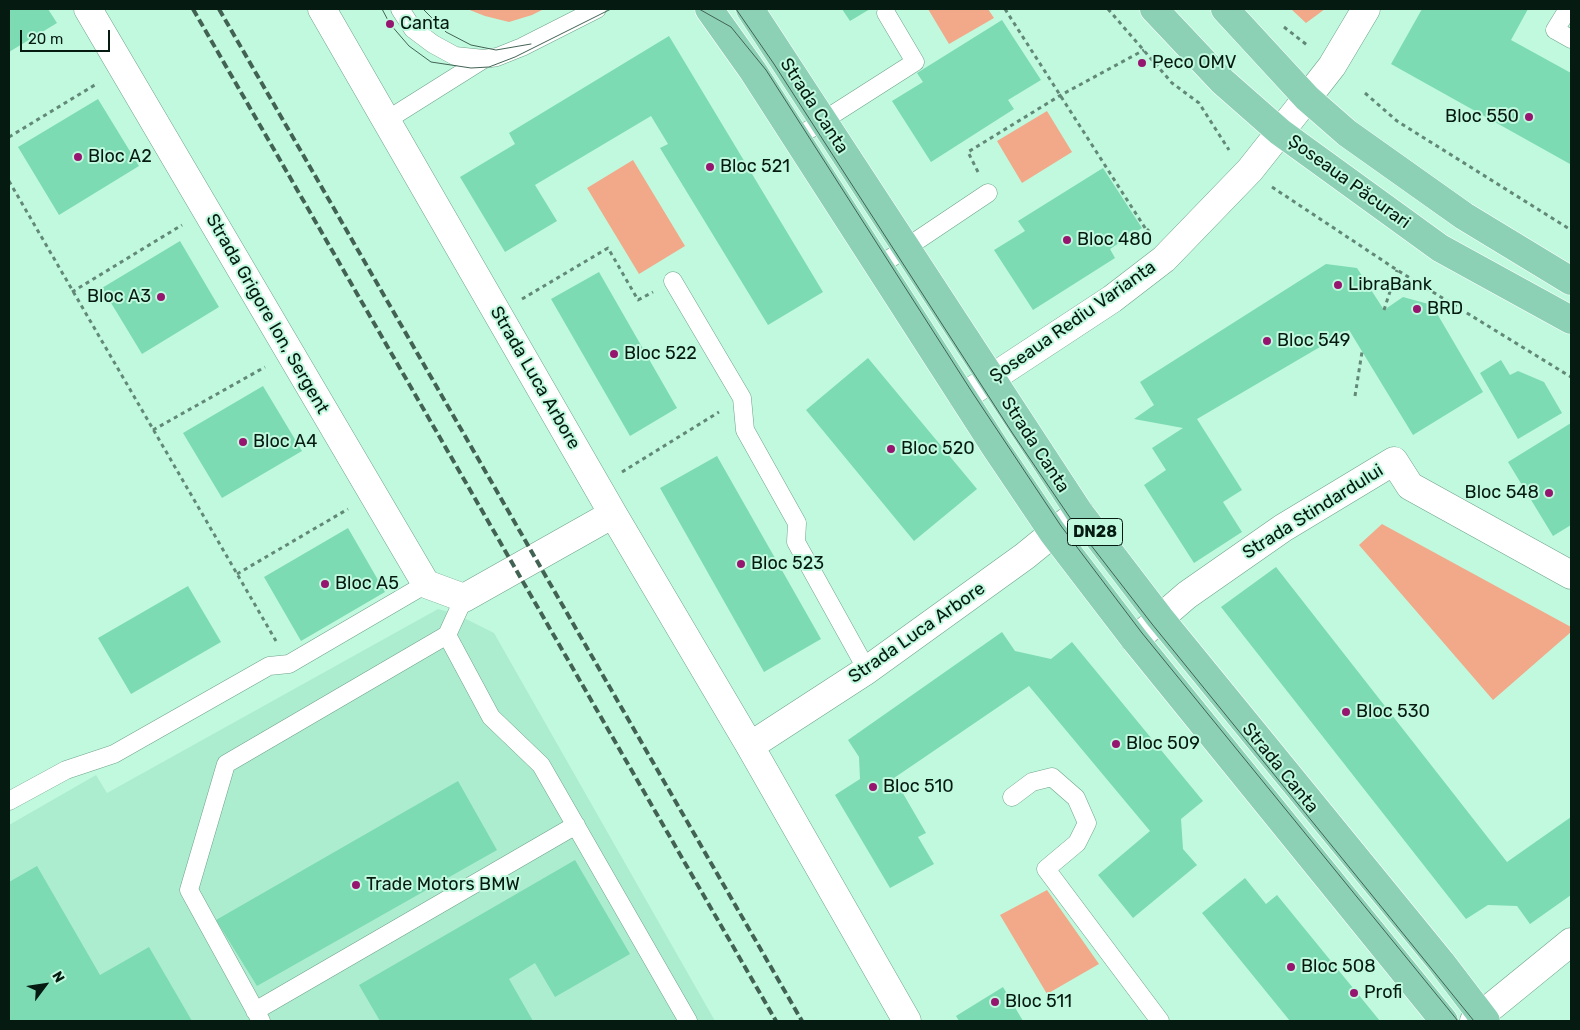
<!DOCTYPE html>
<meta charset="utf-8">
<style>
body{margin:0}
#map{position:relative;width:1580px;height:1030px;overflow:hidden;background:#c1f9de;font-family:Rubik,sans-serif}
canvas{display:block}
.frame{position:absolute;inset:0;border:10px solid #051b12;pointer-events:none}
.north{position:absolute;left:20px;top:960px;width:50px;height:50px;-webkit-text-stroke:4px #c1f9de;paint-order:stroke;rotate:59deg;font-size:14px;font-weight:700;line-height:20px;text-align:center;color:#051b12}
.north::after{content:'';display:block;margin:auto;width:18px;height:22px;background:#051b12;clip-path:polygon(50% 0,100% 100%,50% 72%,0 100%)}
.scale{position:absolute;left:20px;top:30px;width:90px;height:22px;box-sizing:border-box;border:2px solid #051b12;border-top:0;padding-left:6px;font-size:15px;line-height:18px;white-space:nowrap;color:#051b12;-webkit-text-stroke:4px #c1f9de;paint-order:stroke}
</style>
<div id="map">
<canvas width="1580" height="1030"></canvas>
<div class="frame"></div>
<div class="north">N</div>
<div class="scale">20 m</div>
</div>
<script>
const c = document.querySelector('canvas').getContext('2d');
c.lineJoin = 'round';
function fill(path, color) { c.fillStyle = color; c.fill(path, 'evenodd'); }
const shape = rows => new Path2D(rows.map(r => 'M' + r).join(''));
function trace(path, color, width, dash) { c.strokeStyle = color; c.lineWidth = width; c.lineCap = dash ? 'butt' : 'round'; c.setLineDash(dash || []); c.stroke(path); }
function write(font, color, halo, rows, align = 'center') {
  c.font = font + ' Rubik,sans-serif'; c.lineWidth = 4; c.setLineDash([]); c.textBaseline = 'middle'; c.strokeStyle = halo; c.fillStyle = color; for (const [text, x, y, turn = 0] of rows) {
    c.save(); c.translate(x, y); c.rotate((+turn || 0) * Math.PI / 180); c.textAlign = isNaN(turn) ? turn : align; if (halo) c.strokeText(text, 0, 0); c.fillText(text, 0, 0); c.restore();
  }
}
const built = shape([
 [438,609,456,614,494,633,715,1021,9,1021,9,825,96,775,107,793]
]);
const green = shape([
 [467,9,544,9,532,15,509,22,485,16],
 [928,9,988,9,994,18,949,44],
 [1291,9,1325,9,1306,23],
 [1047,111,1072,152,1022,183,997,141],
 [633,160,685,246,639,274,587,188],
 [1382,524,1571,627,1571,632,1493,700,1359,545],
 [1047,890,1099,964,1047,994,1000,915]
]);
const building = shape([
 [9,9,48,9,57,23,9,52],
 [842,9,870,9,850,21],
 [1422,9,1528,9,1511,40,1571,73,1570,164,1391,64],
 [1002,20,1041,80,1008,100,1014,109,931,162,892,101,923,82,917,73],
 [669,36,823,292,768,325,660,148,668,144,651,116,535,185,557,221,505,252,460,177,515,144,509,133],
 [98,99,139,166,59,215,18,147],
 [1103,168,1142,228,1110,249,1115,258,1033,310,994,250,1025,231,1018,221],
 [180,241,219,307,142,354,102,288],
 [1326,264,1357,268,1384,310,1403,297,1432,305,1483,392,1413,435,1349,330,1197,419,1242,490,1223,502,1242,532,1194,563,1144,485,1166,470,1152,448,1183,428,1134,419,1154,405,1140,382],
 [599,272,677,408,630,436,551,299],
 [868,358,977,489,914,541,806,410],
 [1501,360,1510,375,1518,371,1544,382,1562,413,1518,439,1480,373],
 [263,386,302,451,222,498,183,433],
 [1571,423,1571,525,1553,536,1508,462],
 [717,456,821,639,764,672,660,488],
 [348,528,385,592,301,641,264,577],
 [1276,567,1507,862,1571,817,1571,895,1530,924,1517,906,1488,905,1466,919,1221,607],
 [188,586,221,642,131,694,98,638],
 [1002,632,1015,651,1051,659,1072,642,1203,801,1181,819,1183,849,1197,865,1133,918,1098,875,1150,831,1029,686,894,778,926,833,918,837,934,864,890,888,835,795,860,779,859,757,848,740],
 [458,781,497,850,257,986,216,920],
 [575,860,630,954,555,997,535,963,509,979,533,1021,380,1021,359,985],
 [37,866,100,975,149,947,192,1021,9,1021,9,882],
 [1245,878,1266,904,1277,895,1380,1021,1290,1021,1202,913],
 [1003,987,1023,1021,959,1021,956,1016]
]);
const path = shape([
 [1005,9,1147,231,1149,229],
 [1108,9,1172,83,1199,103,1229,150],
 [1284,27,1307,45],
 [1365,93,1397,121,1571,230],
 [9,137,98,83],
 [978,172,968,152,1061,95,1144,50],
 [9,181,276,641],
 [1272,187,1397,270,1571,377],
 [72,292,182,225],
 [522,299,608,248,638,300,653,292],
 [1384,310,1397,270],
 [1355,396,1362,352],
 [153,430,265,367],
 [622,472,719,412],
 [237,574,348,509]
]);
const lane = shape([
 [400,9,413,29,433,44,455,56,484,59,497,57,522,47,597,9],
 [1568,9,1555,30,1571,39],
 [387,120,484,59],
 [796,138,915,62,886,13],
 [879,266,988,193],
 [673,281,742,398,745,430,797,523,796,542,867,670],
 [447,635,491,717,541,765,688,1021],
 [1012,797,1032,782,1052,777,1076,798,1087,823,1077,843,1046,869,1160,1021],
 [9,801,66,770,114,754,269,666,289,664,426,584],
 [255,1011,576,825],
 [261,1021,189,890,226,764,447,635,464,598]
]);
const street = shape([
 [88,9,426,584,464,598,613,514],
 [322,9,613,514,750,746,907,1021],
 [1307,98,1332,66,1366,9],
 [1135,640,1187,595,1283,528,1394,461,1410,486,1571,575],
 [750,746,867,670,1025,556,1079,512],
 [1474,1021,1571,942]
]);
const secondary = shape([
 [963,397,1112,299,1164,259,1250,170,1307,98]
]);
const primary = shape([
 [709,9,753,71,995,447,1053,533,1135,640,1444,1021],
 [750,9,1079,512,1160,618,1441,962,1486,1021],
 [1154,9,1222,81,1280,132,1440,248,1571,320],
 [1225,9,1307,98,1347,133,1464,216,1571,281]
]);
const tram = shape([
 [382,9,390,24,409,46,431,62,471,68,489,67,515,57,611,9],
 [423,9,446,32,471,45,496,50,531,44],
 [699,9,731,27,766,70,972,392,1061,526,1142,633,1458,1021],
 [736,9,774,64,1013,434,1073,522,1152,624,1474,1021]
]);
const rail = shape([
 [193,9,776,1021],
 [219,9,802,1021]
]);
const markers = [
 [390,24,5,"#95156f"],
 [1142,63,5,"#95156f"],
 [1529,117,5,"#95156f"],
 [78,157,5,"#95156f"],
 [710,167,5,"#95156f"],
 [1067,240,5,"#95156f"],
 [1338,285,5,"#95156f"],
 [161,297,5,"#95156f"],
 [1417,309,5,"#95156f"],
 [1267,341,5,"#95156f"],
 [614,354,5,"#95156f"],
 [243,442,5,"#95156f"],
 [891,449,5,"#95156f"],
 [1549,493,5,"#95156f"],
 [741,564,5,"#95156f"],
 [325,584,5,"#95156f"],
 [1346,712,5,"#95156f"],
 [1116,744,5,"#95156f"],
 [873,787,5,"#95156f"],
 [356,885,5,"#95156f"],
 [1291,967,5,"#95156f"],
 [1354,993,5,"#95156f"],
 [995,1002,5,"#95156f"]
];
const shields = [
 [1095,532,55]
];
const shieldNames = [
 ["DN28",1095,532]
];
const poiNames = [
 ["Canta",400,24],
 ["Peco OMV",1152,63],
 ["Bloc 550",1519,117,"right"],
 ["Bloc A2",88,157],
 ["Bloc 521",720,167],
 ["Bloc 480",1077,240],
 ["LibraBank",1348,285],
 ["Bloc A3",151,297,"right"],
 ["BRD",1427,309],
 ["Bloc 549",1277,341],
 ["Bloc 522",624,354],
 ["Bloc A4",253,442],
 ["Bloc 520",901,449],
 ["Bloc 548",1539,493,"right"],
 ["Bloc 523",751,564],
 ["Bloc A5",335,584],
 ["Bloc 530",1356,712],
 ["Bloc 509",1126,744],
 ["Bloc 510",883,787],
 ["Trade Motors BMW",366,885],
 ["Bloc 508",1301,967],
 ["Profi",1364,993],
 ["Bloc 511",1005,1002]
];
const streetNames = [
 ["Strada Canta",814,106,57],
 ["Șoseaua Păcurari",1349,182,36],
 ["Strada Grigore Ion, Sergent",267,314,60],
 ["Șoseaua Rediu Varianta",1073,322,-35],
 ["Strada Luca Arbore",535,378,60],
 ["Strada Canta",1035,445,57],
 ["Strada Stindardului",1313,512,-32],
 ["Strada Luca Arbore",917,633,-35],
 ["Strada Canta",1280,768,51]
];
fill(built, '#adedcf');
fill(green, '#f1a98a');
fill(building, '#7cdbb2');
trace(lane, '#6da38a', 19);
trace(street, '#6da38a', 29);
trace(secondary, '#6da38a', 29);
trace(primary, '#fff', 29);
trace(path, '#628977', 3, [4, 4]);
trace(lane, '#fff', 18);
trace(street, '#fff', 28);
trace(secondary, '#fff', 28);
trace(primary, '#8cd0b6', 28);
trace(tram, '#426354', 1);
trace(rail, '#426354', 4, [8, 4]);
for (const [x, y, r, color] of markers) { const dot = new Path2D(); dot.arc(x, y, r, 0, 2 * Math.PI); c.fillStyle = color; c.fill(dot); trace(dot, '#c1f9de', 2); }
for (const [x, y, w] of shields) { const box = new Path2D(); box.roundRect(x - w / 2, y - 13.5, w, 27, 4); c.fillStyle = '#c1f9de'; c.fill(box); trace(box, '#051b12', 1); }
write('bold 16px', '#051b12', null, shieldNames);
write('18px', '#051b12', '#c1f9de', poiNames, 'left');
write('18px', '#051b12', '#c1f9de', streetNames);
</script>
